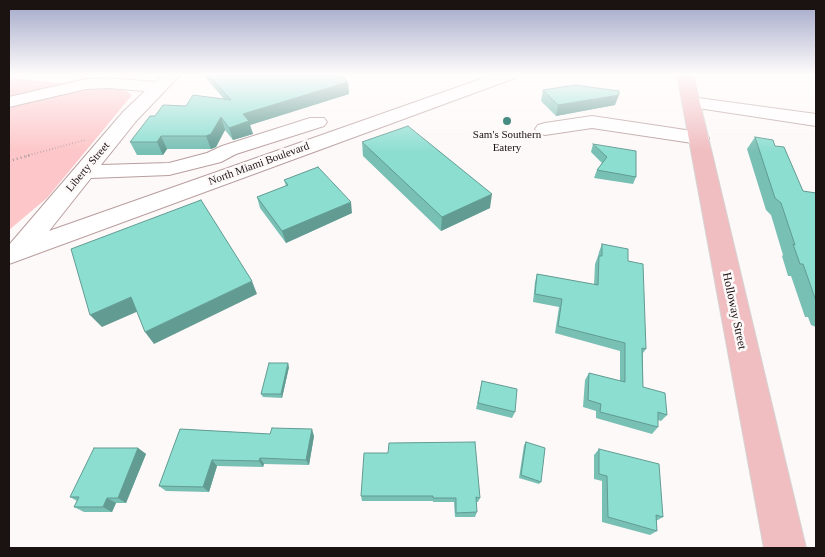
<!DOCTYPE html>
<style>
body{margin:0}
#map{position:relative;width:825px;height:557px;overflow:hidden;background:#fef9f9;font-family:"Times New Roman",serif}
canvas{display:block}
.frame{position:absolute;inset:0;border:10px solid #1b1212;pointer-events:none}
</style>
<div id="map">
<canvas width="825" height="557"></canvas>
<div class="frame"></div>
</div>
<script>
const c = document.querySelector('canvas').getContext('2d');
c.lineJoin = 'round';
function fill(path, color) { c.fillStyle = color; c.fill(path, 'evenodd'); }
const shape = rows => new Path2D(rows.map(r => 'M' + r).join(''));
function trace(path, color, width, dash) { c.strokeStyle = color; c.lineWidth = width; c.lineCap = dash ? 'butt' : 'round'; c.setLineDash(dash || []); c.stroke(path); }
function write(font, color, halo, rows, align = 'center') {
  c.font = font + ' "Times New Roman",serif'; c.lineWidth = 5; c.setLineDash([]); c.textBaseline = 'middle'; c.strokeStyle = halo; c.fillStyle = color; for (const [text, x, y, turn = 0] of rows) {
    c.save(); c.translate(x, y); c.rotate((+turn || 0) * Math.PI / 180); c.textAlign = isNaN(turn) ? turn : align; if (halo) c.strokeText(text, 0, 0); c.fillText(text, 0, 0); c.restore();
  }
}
const green = shape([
 [9,78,123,89,132,95,47,198,9,230]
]);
const pathFar1 = shape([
 [26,156,85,140]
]);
const path = shape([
 [9,161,31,155]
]);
const minor = shape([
 [164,74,181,74,137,120,101,165,169,163,207,153,222,146,310,118,324,118,327,122,324,126,236,154,221,162,169,175,91,178,49,231,495,74,517,74,515,78,9,264,9,245,123,112,145,91,109,88,86,89,9,107,9,97,86,79,109,78,155,82,164,74],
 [691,97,816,114,816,126,685,106,682,102,685,98,691,97],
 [592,116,699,132,706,134,709,138,706,142,699,144,592,128,545,135,538,133,535,129,538,125,545,123,592,116]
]);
const major = shape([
 [677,74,693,74,806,548,764,548,677,74]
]);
const wall = shape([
 [204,74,338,74,348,82,349,94,250,125,253,134,233,140,225,130,216,147,211,149,167,149,163,155,137,155,130,142,186,106,224,99,205,77],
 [543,90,615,105,556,116,541,101],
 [755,137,775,146,803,191,816,194,816,327,811,325,808,317,805,317,791,276,788,276,782,256,783,255,771,215,766,210,747,149],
 [362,142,490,208,441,231,363,156],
 [593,144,636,177,633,184,594,178,597,170,602,163,591,152],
 [284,180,352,213,286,243,260,208,257,197,286,186],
 [602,244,628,261,646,349,643,353,643,387,667,415,661,421,658,420,658,427,652,434,596,418,596,411,583,407,585,380,589,373,620,381,620,351,555,333,559,307,533,302,535,282,537,274,594,285,595,264,598,256,599,252],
 [289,367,282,398,263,397,261,394],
 [482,381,515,412,512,418,476,409],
 [180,429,270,434,314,436,309,465,264,464,263,467,217,466,209,492,166,491,159,486],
 [526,442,541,482,539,484,519,478,524,445],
 [138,448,146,454,126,503,116,503,112,512,84,512,74,507,77,501,70,497],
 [599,449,663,517,656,521,657,531,650,535,602,522,602,481,594,479,594,455],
 [388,453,480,498,478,502,476,502,477,512,475,517,455,517,454,502,433,502,433,501,362,501,361,496]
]);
const shadedWall = shape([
 [348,82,349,94,250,125,253,134,233,140,229,128,243,114],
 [619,95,615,105,556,116,558,105],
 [221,117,225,130,216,147,211,149,206,136],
 [161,136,167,149,163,155,157,142],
 [492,194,490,208,441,231,442,217],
 [351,202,352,213,286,243,282,231],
 [252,281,257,294,154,344,145,332],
 [131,297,141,310,102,327,90,315],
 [288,363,289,367,282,398,281,394],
 [312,429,314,436,309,465,306,460],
 [138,448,146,454,126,503,118,498],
 [260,458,264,464,263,467,259,461],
 [212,460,217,466,209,492,203,487],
 [107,498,116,503,112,512,103,507]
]);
const building = shape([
 [208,74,338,74,348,82,243,114,249,121,229,128,221,117,211,134,206,136,161,136,157,142,130,142,150,116,155,116,163,105,186,106,193,95,231,100,208,74],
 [575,85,619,91,619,95,558,105,543,90,575,85],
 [408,126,492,194,442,217,362,142,408,126],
 [755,137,773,140,775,146,784,147,803,191,816,193,816,301,803,264,800,264,793,244,795,245,781,203,775,198,755,137],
 [593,144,636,151,636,177,597,170,607,157,593,144],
 [318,167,351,202,282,231,257,197,288,185,284,180,318,167],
 [201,200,252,281,145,332,131,297,90,315,71,249,201,200],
 [602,244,628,249,628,261,643,264,646,349,642,348,643,387,665,393,667,415,658,412,658,427,600,412,601,404,588,400,589,373,625,382,625,343,558,326,562,299,535,294,537,274,598,285,599,256,602,256,602,244],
 [269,363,288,363,281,394,261,394,269,363],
 [482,381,517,389,515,412,478,403,482,381],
 [272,428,312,429,306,460,260,458,259,461,212,460,203,487,159,486,180,429,270,434,272,428],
 [475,442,480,498,476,497,477,512,456,513,456,498,433,498,433,496,361,496,364,453,388,453,389,443,475,442],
 [526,442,545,448,541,482,521,475,526,442],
 [94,448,138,448,118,498,107,498,103,507,74,507,79,497,70,497,94,448],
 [599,449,659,464,663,517,656,515,657,531,608,517,607,476,599,474,599,449]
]);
const markers = [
 [507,121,5,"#478c82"]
];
const farPoinames = [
 ["Sam's Southern",507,135],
 ["Eatery",507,148]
];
const farStreetnames = [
 ["North Miami Boulevard",259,164,-20],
 ["Liberty Street",88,167,-50]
];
const streetNames = [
 ["Holloway Street",734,311,78]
];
fill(green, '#fdc6c8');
trace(minor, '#b89e9e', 2);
trace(major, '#d6d4d4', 2);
trace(pathFar1, '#a09a9a', 2, [0.5, 2.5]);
trace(path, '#a09a9a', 2.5, [1, 3]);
fill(minor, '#fff');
fill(major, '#f0bdc0');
fill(wall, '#78bfb4');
fill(shadedWall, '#629b92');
fill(building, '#8cded1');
trace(building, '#629b92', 1);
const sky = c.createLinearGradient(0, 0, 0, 152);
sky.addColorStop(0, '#a1a6c7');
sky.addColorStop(0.49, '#fffcfc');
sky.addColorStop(1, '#fffcfc00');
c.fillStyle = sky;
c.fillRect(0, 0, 825, 152);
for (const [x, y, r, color] of markers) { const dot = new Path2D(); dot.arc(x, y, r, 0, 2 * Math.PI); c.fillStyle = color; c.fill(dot); trace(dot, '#fef9f9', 2); }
write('11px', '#1b1212', '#fef9f9', farPoinames);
write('11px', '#1b1212', '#fef9f9', farStreetnames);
write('12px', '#1b1212', '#fef9f9', streetNames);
</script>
